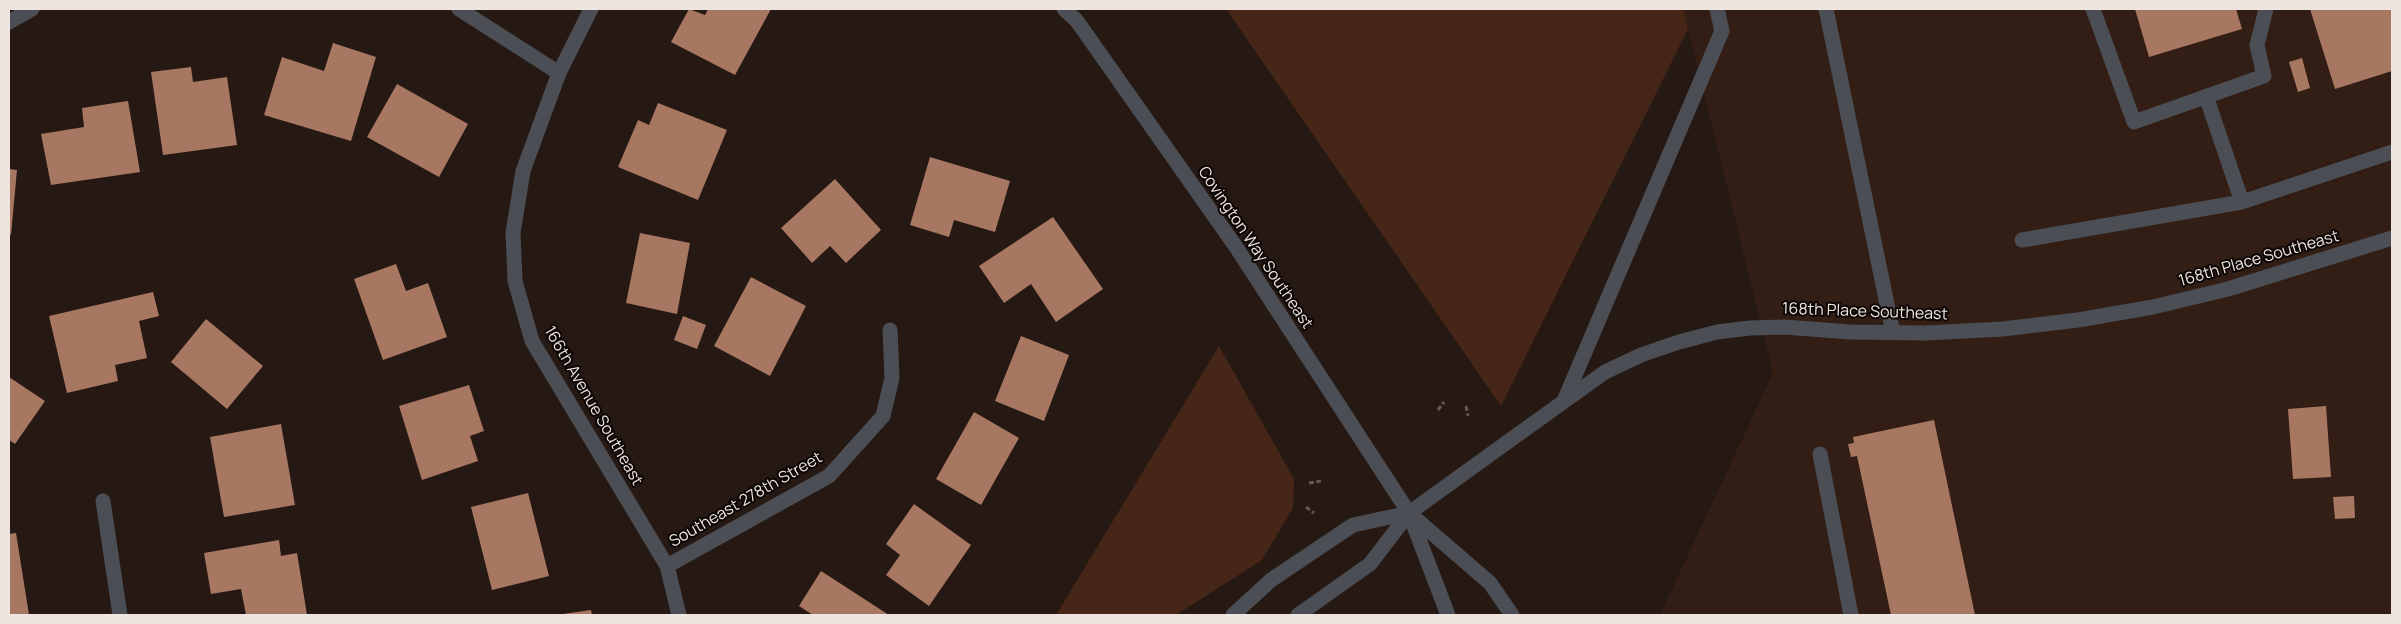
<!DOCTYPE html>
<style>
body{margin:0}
#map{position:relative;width:2401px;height:624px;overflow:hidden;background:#261913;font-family:Manrope,sans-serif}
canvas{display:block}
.frame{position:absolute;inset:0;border:10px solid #eee4e0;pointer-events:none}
</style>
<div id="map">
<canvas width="2401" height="624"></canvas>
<div class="frame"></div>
</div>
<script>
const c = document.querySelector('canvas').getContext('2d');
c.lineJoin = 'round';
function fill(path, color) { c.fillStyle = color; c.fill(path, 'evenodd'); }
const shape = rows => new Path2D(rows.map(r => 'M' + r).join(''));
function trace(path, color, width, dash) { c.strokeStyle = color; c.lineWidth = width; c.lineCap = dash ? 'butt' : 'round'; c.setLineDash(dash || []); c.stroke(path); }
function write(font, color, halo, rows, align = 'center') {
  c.font = font + ' Manrope,sans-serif'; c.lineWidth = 4; c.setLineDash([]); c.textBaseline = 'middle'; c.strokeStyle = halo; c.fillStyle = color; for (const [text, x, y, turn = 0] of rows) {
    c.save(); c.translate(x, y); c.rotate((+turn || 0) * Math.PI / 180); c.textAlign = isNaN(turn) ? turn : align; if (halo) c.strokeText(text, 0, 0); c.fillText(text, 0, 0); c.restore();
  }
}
const built = shape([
 [1683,9,2392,9,2392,615,1660,615,1773,373]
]);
const green = shape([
 [1226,9,1683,9,1688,29,1501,406],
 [1219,346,1294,479,1293,508,1262,560,1176,615,1056,615]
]);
const building = shape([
 [689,9,705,15,708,9,771,9,735,75,671,42],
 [2135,9,2236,9,2242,29,2149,57],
 [2310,9,2392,9,2392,71,2335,89],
 [333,43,376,57,351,141,264,115,282,57,324,71],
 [2302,58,2310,88,2298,92,2289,62],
 [191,67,193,82,227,77,237,145,163,155,151,72],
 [397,84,468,124,439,177,367,137],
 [128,101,140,172,51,185,41,134,84,127,82,108],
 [658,103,727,130,698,200,618,167,638,120,649,125],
 [930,157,1010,181,995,232,954,220,949,237,910,225],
 [9,169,17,170,11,235,9,234],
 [835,179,881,230,846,263,830,246,812,263,781,228],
 [1053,217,1103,289,1056,322,1031,284,1004,303,979,266],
 [640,233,690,243,677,314,626,303],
 [396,264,406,291,428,283,447,337,383,360,354,279],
 [751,277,806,306,770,376,714,346],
 [153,292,159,316,139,321,147,358,115,365,118,381,67,393,49,316],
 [683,316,706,325,697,349,674,340],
 [206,319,263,366,227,409,171,362],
 [1021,336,1069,355,1044,421,995,401],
 [9,377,45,401,15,444,9,440],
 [469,385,484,431,470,436,478,461,422,480,399,406],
 [2326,406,2331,477,2293,479,2288,409],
 [974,412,1019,438,981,505,936,479],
 [1934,420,1975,615,1891,615,1857,456,1851,457,1848,444,1854,443,1853,437],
 [281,424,295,505,224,517,210,437],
 [528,493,549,576,492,590,471,507],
 [2354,496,2355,518,2335,519,2333,497],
 [914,504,971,545,929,606,886,575,900,555,886,544],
 [16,533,29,615,9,615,9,534],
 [279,540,281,556,297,553,307,615,246,615,241,589,211,594,204,553],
 [821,571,889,615,813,615,799,606],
 [591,610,592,615,564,615,563,614]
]);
const path = shape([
 [1466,406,1468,416],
 [1438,410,1444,402],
 [1309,483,1321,481],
 [1306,507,1314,513]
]);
const minor = shape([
 [459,9,559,73],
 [591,9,559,73,523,171,513,233,515,281,532,341,667,566,679,615],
 [1064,9,1077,21,1236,247,1409,513,1448,615],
 [1826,9,1893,333],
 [2093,9,2134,122,2264,76,2257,45,2266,9],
 [9,22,32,9],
 [2206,96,2242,202],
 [2022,240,2242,202,2392,152],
 [1564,401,1722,31,1717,9],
 [1820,454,1851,615],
 [103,501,120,615],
 [1410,514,1490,583,1512,615],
 [667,566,829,476,883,416,892,378,890,330],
 [1233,615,1271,580,1353,525,1409,513],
 [1298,615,1370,564,1409,513,1520,433,1605,372,1641,355,1679,342,1717,332,1750,328,1784,327,1850,332,1926,333,2003,329,2078,320,2153,307,2228,289,2392,238]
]);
const streetNames = [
 ["Covington Way Southeast",1255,248,56],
 ["168th Place Southeast",2259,259,-16],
 ["168th Place Southeast",1865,312,2],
 ["166th Avenue Southeast",593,406,60],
 ["Southeast 278th Street",746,500,-30]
];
fill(built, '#321e15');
fill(green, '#462617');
fill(building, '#a87762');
trace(path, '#655953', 3, [5, 2.5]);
trace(minor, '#4b4f55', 15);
write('16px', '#eee4e0', '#0b0604', streetNames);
</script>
